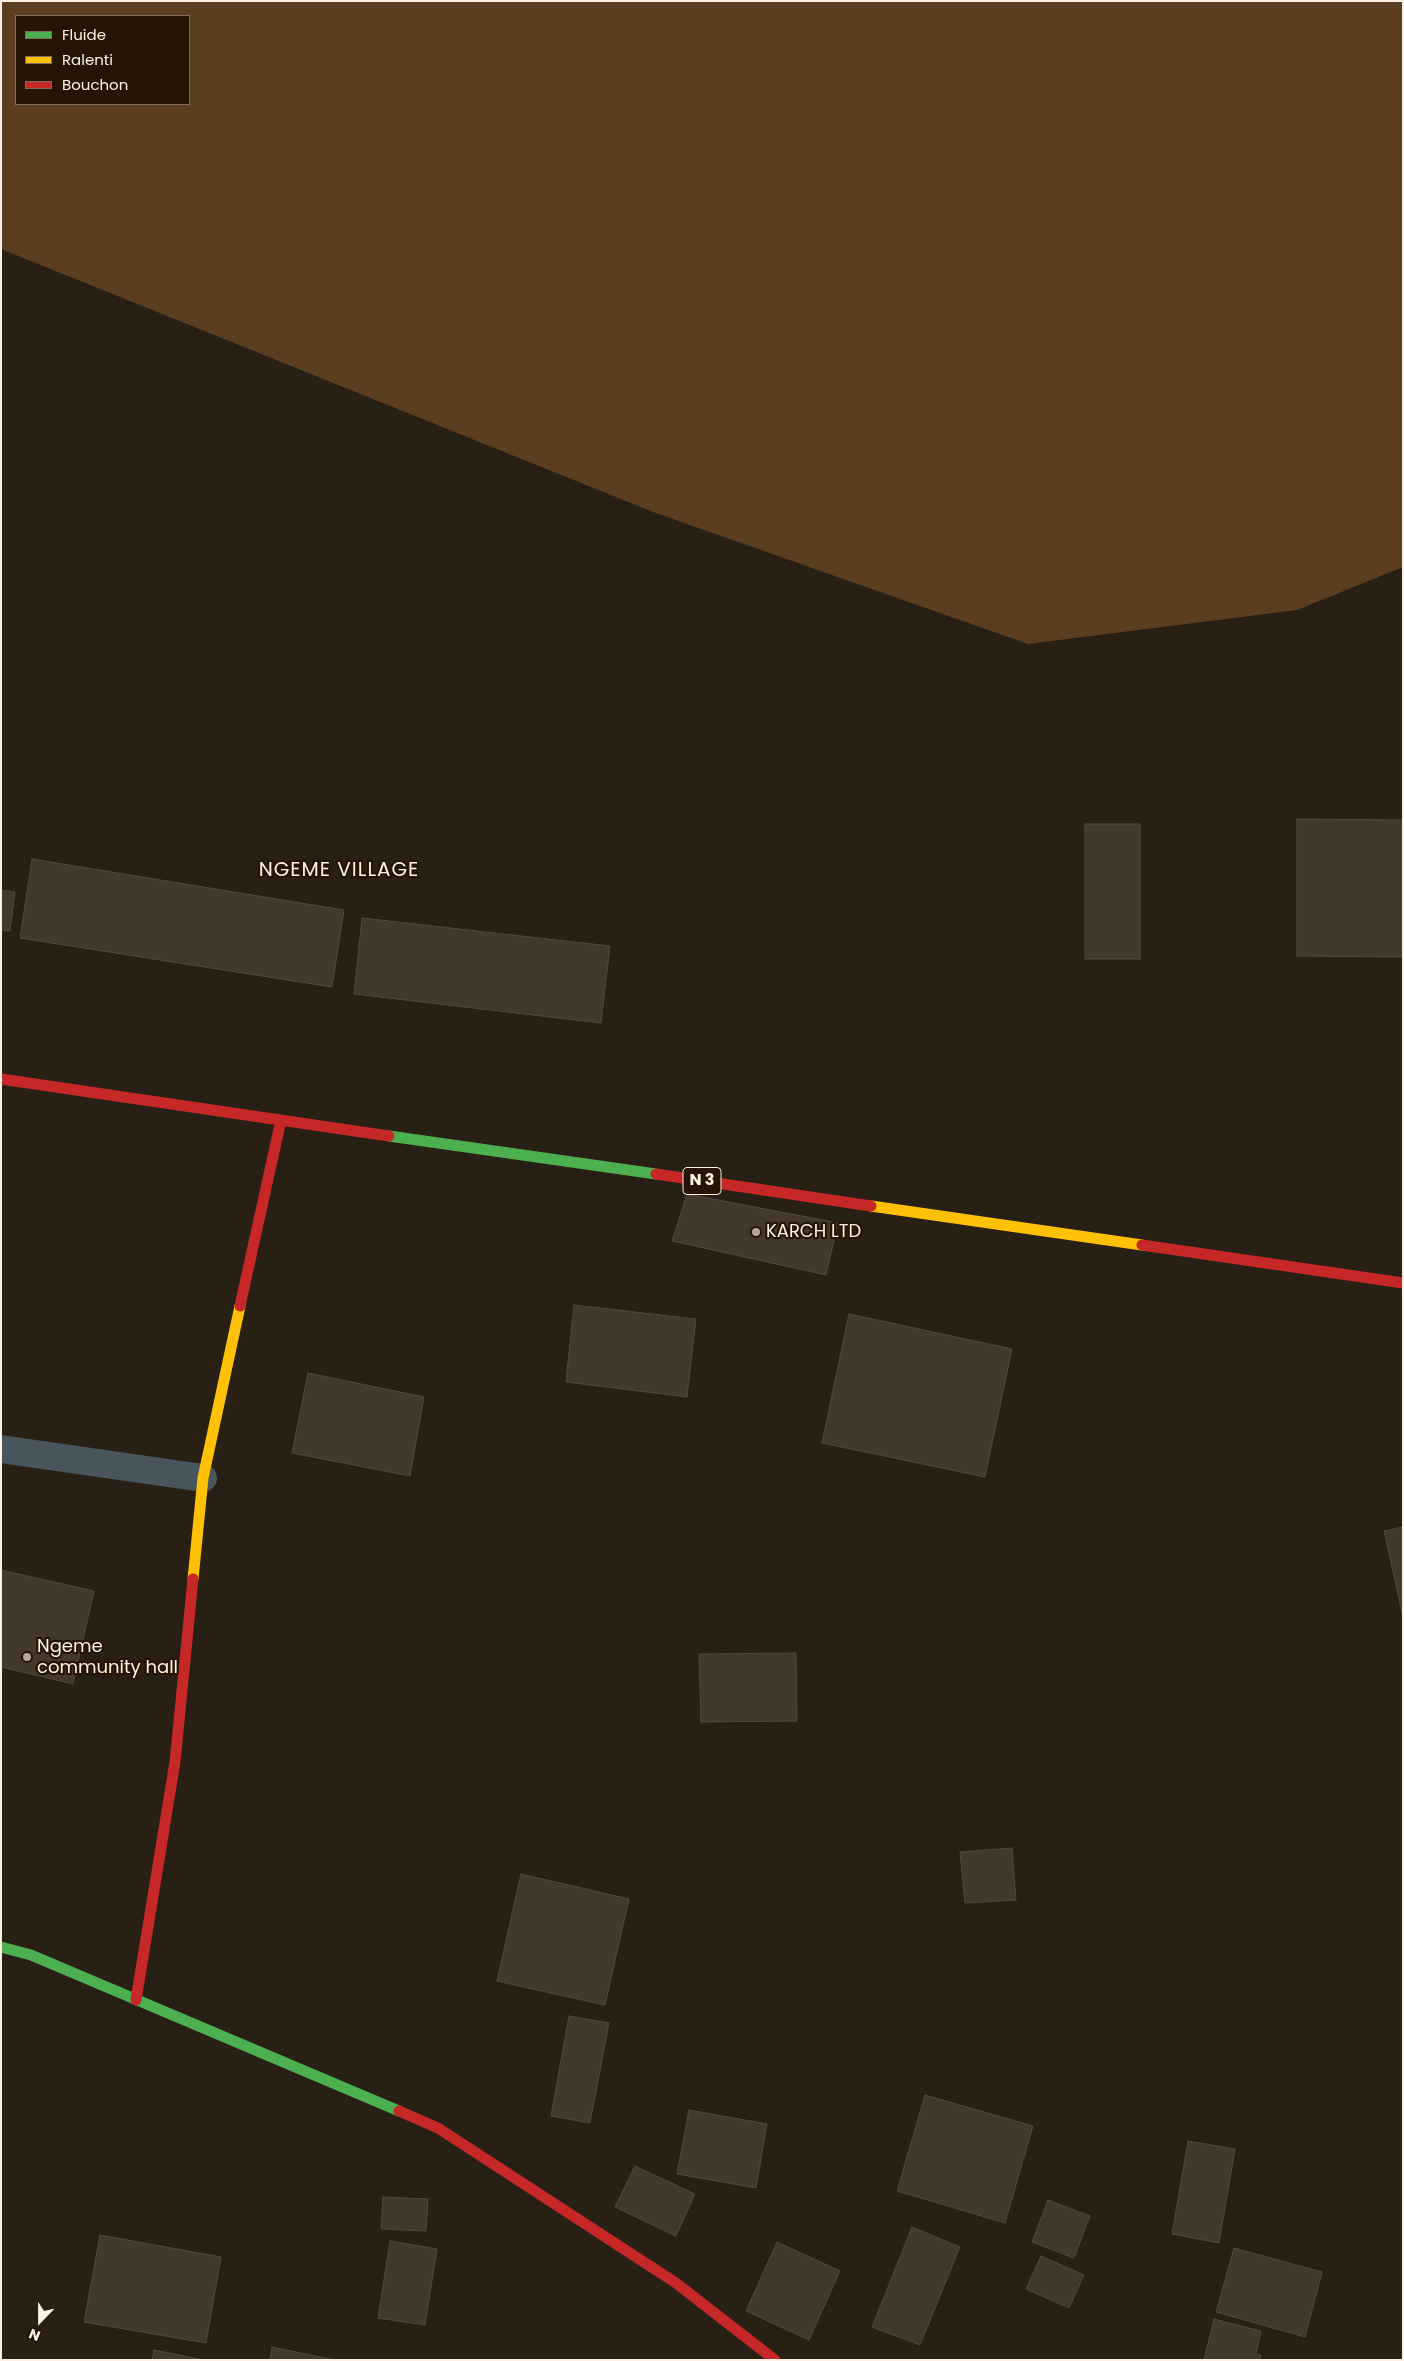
<!DOCTYPE html>
<style>
body{margin:0}
#map{position:relative;width:1404px;height:2361px;overflow:hidden;background:#281f15;font-family:Poppins,sans-serif}
canvas{display:block}
.frame{position:absolute;inset:0;border:2px solid #fdf1e6;pointer-events:none}
.legend{position:absolute;left:15px;top:15px;width:175px;height:90px;box-sizing:border-box;background:#261505;border:1px solid #7c6d5f;margin:0;padding:6px 9px;list-style:none;font-size:15px;color:#fdf1e6}
.legend li{display:flex;align-items:center;gap:10px;height:25px}
.legend b{width:25px;border:1px solid #7c6d5f}
.north{position:absolute;left:15px;top:2296px;width:50px;height:50px;-webkit-text-stroke:4px #261505;paint-order:stroke;rotate:202deg;font-size:14px;font-weight:700;line-height:20px;text-align:center;color:#fdf1e6}
.north::after{content:'';display:block;margin:auto;width:18px;height:22px;background:#fdf1e6;clip-path:polygon(50% 0,100% 100%,50% 72%,0 100%)}
</style>
<div id="map">
<canvas width="1404" height="2361"></canvas>
<div class="frame"></div>
<ul class="legend">
<li><b style="height:6px;background:#4caf50"></b>Fluide</li>
<li><b style="height:6px;background:#ffc107"></b>Ralenti</li>
<li><b style="height:6px;background:#c62828"></b>Bouchon</li>
</ul>
<div class="north">N</div>
</div>
<script>
const c = document.querySelector('canvas').getContext('2d');
c.lineJoin = 'round';
function fill(path, color) { c.fillStyle = color; c.fill(path, 'evenodd'); }
const shape = rows => new Path2D(rows.map(r => 'M' + r).join(''));
function trace(path, color, width, dash) { c.strokeStyle = color; c.lineWidth = width; c.lineCap = dash ? 'butt' : 'round'; c.setLineDash(dash || []); c.stroke(path); }
function write(font, color, halo, rows, align = 'center') {
  c.font = font + ' Poppins,sans-serif'; c.lineWidth = 4.5; c.setLineDash([]); c.textBaseline = 'middle'; c.strokeStyle = halo; c.fillStyle = color; for (const [text, x, y, turn = 0] of rows) {
    c.save(); c.translate(x, y); c.rotate((+turn || 0) * Math.PI / 180); c.textAlign = isNaN(turn) ? turn : align; if (halo) c.strokeText(text, 0, 0); c.fillText(text, 0, 0); c.restore();
  }
}
const green = shape([
 [1,1,1403,1,1403,567,1297,610,1028,644,653,512,1,249],
 [16,16,189,16,189,104,16,104]
]);
const building = shape([
 [1297,819,1403,820,1403,957,1297,956,1297,819],
 [1085,824,1140,824,1140,959,1085,959,1085,824],
 [32,859,344,910,332,987,20,938,32,859],
 [1,890,15,892,10,931,1,930,1,890],
 [362,918,610,946,601,1023,354,994,362,918],
 [687,1194,838,1223,826,1275,672,1241,687,1194],
 [574,1305,696,1319,687,1397,566,1382,574,1305],
 [849,1314,1012,1349,985,1477,822,1443,849,1314],
 [308,1373,424,1397,410,1476,292,1453,308,1373],
 [1403,1527,1403,1617,1384,1531,1403,1527],
 [1,1570,94,1591,73,1684,1,1667,1,1570],
 [796,1653,797,1721,701,1722,699,1654,796,1653],
 [1012,1848,1016,1900,965,1903,960,1852,1012,1848],
 [521,1874,629,1899,605,2005,497,1981,521,1874],
 [569,2016,609,2023,590,2123,551,2116,569,2016],
 [925,2095,1033,2126,1005,2223,897,2191,925,2095],
 [689,2110,767,2124,756,2188,677,2174,689,2110],
 [1188,2141,1235,2149,1219,2243,1172,2234,1188,2141],
 [635,2166,695,2194,676,2236,615,2207,635,2166],
 [383,2197,428,2199,426,2231,381,2229,383,2197],
 [1048,2200,1090,2216,1074,2258,1032,2242,1048,2200],
 [912,2227,960,2247,920,2345,872,2327,912,2227],
 [100,2235,221,2257,206,2343,84,2322,100,2235],
 [390,2241,437,2249,425,2325,378,2318,390,2241],
 [777,2242,840,2271,809,2340,746,2311,777,2242],
 [1234,2248,1322,2272,1305,2337,1216,2312,1234,2248],
 [1041,2256,1084,2275,1069,2308,1026,2289,1041,2256],
 [1214,2319,1261,2331,1256,2354,1261,2355,1260,2360,1204,2360,1214,2319],
 [272,2347,335,2360,270,2360,272,2347],
 [154,2350,204,2360,152,2360,154,2350]
]);
const street = shape([
 [1,1449,203,1478]
]);
const fast = shape([
 [389,1136,656,1174],
 [1,1947,31,1955,399,2111]
]);
const slow = shape([
 [871,1206,1142,1245],
 [193,1579,203,1478,240,1306]
]);
const jam = shape([
 [1,1079,389,1136],
 [656,1174,871,1206],
 [1142,1245,1403,1283],
 [240,1306,281,1120],
 [136,2000,175,1762,193,1579],
 [399,2111,438,2128,676,2283,775,2360]
]);
const markers = [
 [756,1232,5,"#b2a89d"],
 [27,1657,5,"#b2a89d"]
];
const shields = [
 [702,1181,38]
];
const shieldNames = [
 ["N 3",702,1181]
];
const poiNames = [
 ["KARCH LTD",766,1232],
 ["Ngeme",37,1647],
 ["community hall",37,1668]
];
const quarterNames = [
 ["NGEME VILLAGE",339,871]
];
fill(green, '#5b3e20');
fill(building, '#43382c');
trace(building, '#504840', 1);
trace(street, '#49555c', 28);
trace(fast, '#4caf50', 11);
trace(slow, '#ffc107', 11);
trace(jam, '#c62828', 11);
for (const [x, y, r, color] of markers) { const dot = new Path2D(); dot.arc(x, y, r, 0, 2 * Math.PI); c.fillStyle = color; c.fill(dot); trace(dot, '#261505', 2); }
for (const [x, y, w] of shields) { const box = new Path2D(); box.roundRect(x - w / 2, y - 13.5, w, 27, 4); c.fillStyle = '#261505'; c.fill(box); trace(box, '#fdf1e6', 1); }
write('bold 16px', '#fdf1e6', null, shieldNames);
write('18px', '#fdf1e6', '#261505', poiNames, 'left');
c.letterSpacing = '1px';
write('20px', '#fdf1e6', '#261505', quarterNames);
c.letterSpacing = '0px';
</script>
